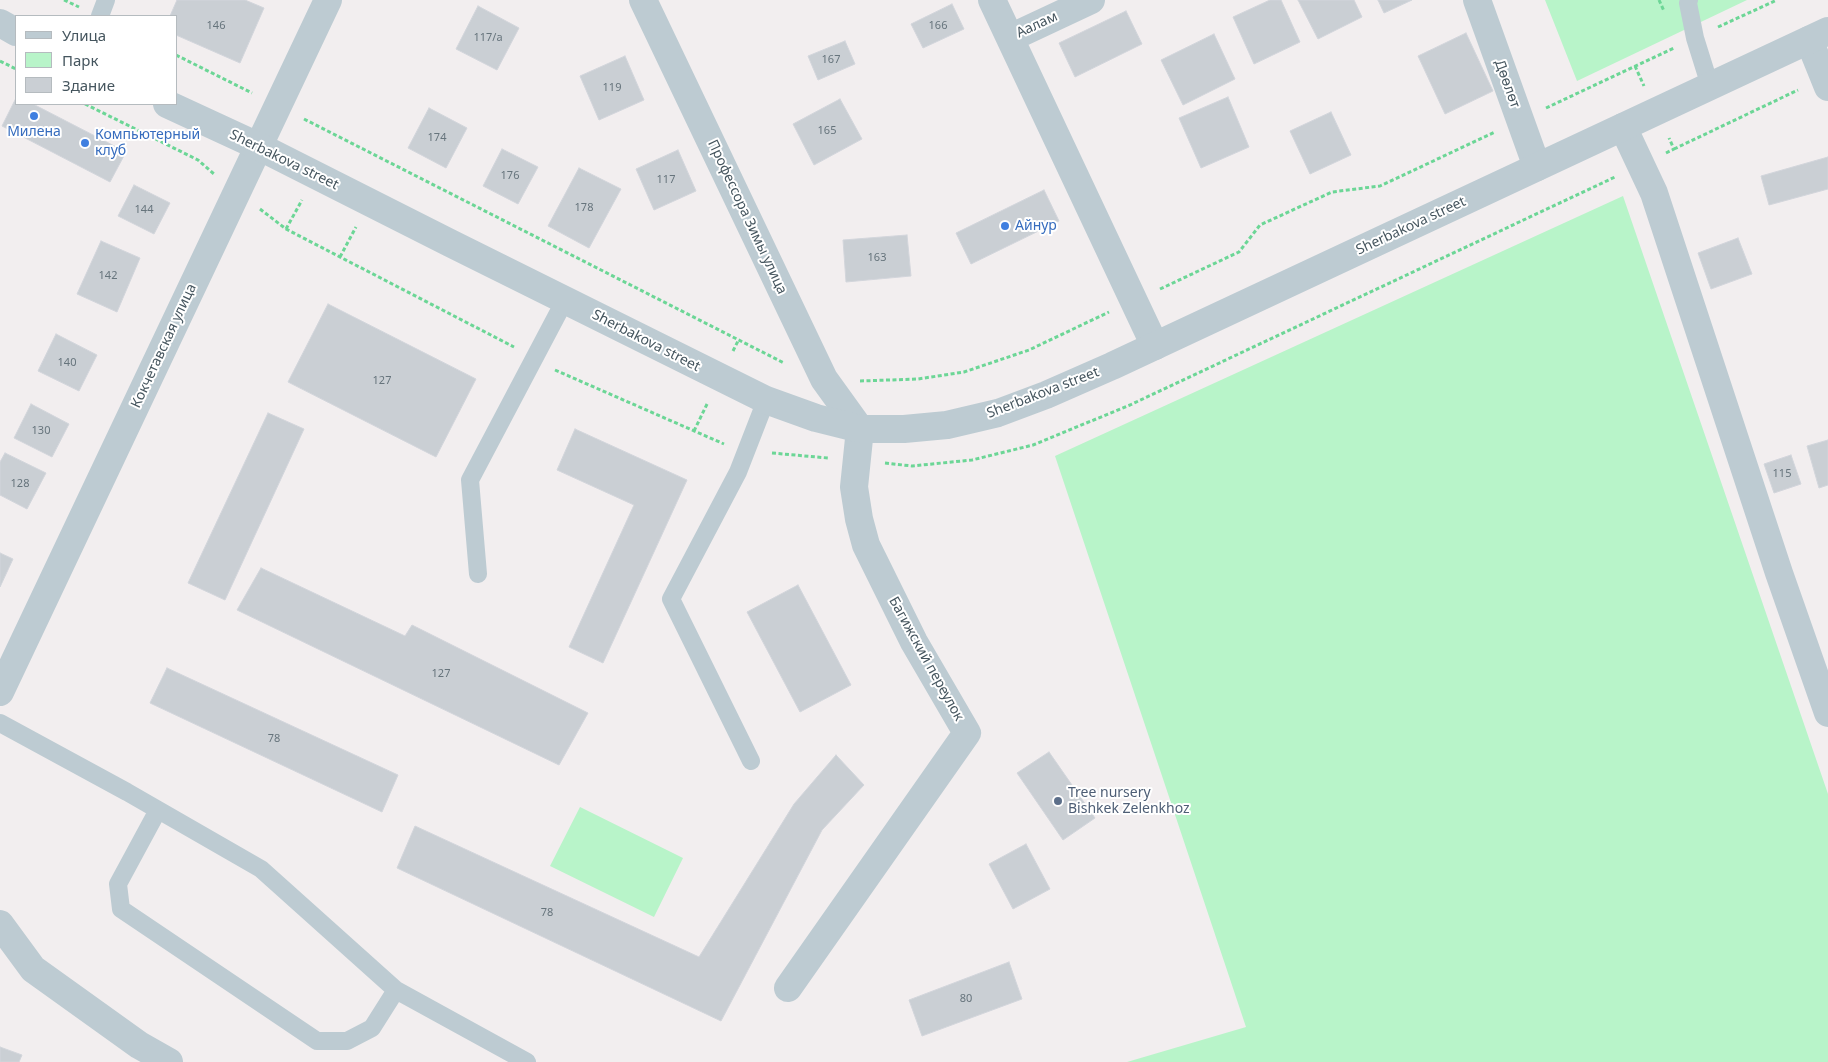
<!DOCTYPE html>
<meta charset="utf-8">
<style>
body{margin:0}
#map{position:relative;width:1828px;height:1062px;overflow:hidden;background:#f2eeef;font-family:"Noto Sans",sans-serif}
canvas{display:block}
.legend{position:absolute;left:15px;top:15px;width:162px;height:90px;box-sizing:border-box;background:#fff;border:1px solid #b5bbbf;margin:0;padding:6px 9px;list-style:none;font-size:15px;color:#45555e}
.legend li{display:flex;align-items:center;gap:10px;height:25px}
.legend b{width:25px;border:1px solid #b5bbbf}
</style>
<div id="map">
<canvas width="1828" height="1062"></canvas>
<ul class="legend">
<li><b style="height:6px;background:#bdcbd2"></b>Улица</li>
<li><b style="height:14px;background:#b8f4c9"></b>Парк</li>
<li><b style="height:14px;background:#cacfd4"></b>Здание</li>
</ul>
</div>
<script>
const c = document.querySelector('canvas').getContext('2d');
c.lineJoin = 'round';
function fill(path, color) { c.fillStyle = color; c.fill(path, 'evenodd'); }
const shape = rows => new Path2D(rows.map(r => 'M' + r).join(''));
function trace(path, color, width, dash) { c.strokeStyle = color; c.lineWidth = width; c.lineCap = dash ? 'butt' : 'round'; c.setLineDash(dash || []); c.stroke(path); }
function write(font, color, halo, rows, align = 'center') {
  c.font = font + ' "Noto Sans",sans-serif'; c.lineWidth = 4; c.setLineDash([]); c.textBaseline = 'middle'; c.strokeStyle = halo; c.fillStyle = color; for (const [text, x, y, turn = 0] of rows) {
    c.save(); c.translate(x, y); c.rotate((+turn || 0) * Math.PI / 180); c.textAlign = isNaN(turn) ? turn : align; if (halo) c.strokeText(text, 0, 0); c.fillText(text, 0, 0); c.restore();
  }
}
const green = shape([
 [1545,0,1747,0,1577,81],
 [1623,196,1828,794,1828,1062,1127,1062,1246,1027,1055,456],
 [580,807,683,858,654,917,550,866]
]);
const building = shape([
 [177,0,245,0,264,8,240,63,176,35,176,16,170,16,177,0],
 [1270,0,1281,0,1300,42,1254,64,1233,17,1270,0],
 [1298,0,1354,0,1362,17,1318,39,1298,0],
 [1378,0,1412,0,1384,13,1378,0],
 [952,4,964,29,923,48,911,24,952,4],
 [478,6,519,28,497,70,456,49,478,6],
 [1126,11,1142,44,1075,77,1059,43,1126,11],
 [1466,33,1493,91,1445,114,1418,56,1466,33],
 [1214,34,1235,79,1183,105,1161,60,1214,34],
 [845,41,855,64,818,80,808,56,845,41],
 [625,56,644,100,599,120,580,76,625,56],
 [1228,97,1249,147,1201,168,1179,118,1228,97],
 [16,98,16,104,33,104,126,152,110,182,2,126,16,98],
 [840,99,862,139,814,165,793,124,840,99],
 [429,108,467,128,446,168,408,148,429,108],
 [1331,112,1351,155,1310,174,1290,131,1331,112],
 [502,149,538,167,518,204,483,186,502,149],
 [678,150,696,191,654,210,636,169,678,150],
 [1828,157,1828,189,1769,205,1761,176,1828,157],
 [579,168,621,189,589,248,548,226,579,168],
 [134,185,170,203,154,234,118,216,134,185],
 [1044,190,1059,221,971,264,956,233,1044,190],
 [907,235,911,276,846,282,843,240,907,235],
 [1738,238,1752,274,1711,289,1698,253,1738,238],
 [101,241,140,258,117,312,77,294,101,241],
 [328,304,476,379,436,457,288,382,328,304],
 [56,334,97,355,79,391,38,371,56,334],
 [31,404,69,424,52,457,14,438,31,404],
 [268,413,304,429,225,600,188,583,268,413],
 [575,429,687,480,603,663,569,647,634,505,557,470,575,429],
 [1828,440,1828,485,1819,488,1807,446,1828,440],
 [5,453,46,473,27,509,0,495,0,462,5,453],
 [1791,455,1801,484,1774,493,1764,464,1791,455],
 [0,553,13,559,0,587,0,553],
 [261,568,405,636,412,625,588,713,559,765,237,610,261,568],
 [798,585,851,685,800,712,747,612,798,585],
 [167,668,398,775,382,812,150,703,167,668],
 [1049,752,1095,818,1063,840,1017,773,1049,752],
 [836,755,864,785,822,830,721,1021,397,868,415,826,699,957,794,804,836,755],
 [1026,844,1050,889,1013,909,989,864,1026,844],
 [1009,962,1022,999,922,1036,909,1000,1009,962],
 [0,1047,22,1055,19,1062,0,1062,0,1047]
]);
const path = shape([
 [64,0,79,7],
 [1659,0,1664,11],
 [1718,27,1777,0],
 [176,55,252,93],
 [0,61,16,69],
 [1635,66,1644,86],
 [85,104,198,160,214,174],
 [1546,108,1674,48],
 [304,119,784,363],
 [1674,149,1798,90],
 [1666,153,1674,149,1669,138],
 [260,209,286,229,514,347],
 [286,229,302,200],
 [340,257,356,227],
 [1160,289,1239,252,1260,225,1332,192,1380,186,1495,132],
 [733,351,738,341],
 [555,370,724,444],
 [860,381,918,379,964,372,1029,350,1109,312],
 [694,431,708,402],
 [772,453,828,458],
 [885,463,912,466,972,460,1033,445,1130,405,1615,177]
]);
const service = shape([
 [1689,0,1688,3,1695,38,1710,86],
 [100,16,106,0],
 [478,574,470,480,565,300],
 [0,723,127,792,261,869,396,990,527,1062],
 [751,761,671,599,738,472,766,400],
 [158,810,118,884,121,909,317,1041,347,1041,372,1028,396,990]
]);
const minor = shape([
 [643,0,824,379,860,429,854,487,859,519,866,545,914,642,967,733,788,988],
 [992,0,1155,346],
 [1477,0,1537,167],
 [1010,38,1091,0],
 [1809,40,1828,87],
 [1623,127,1654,193,1779,573,1828,713],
 [0,692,328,0],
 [0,924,33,969,139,1045,169,1062]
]);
const tertiary = shape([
 [0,23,16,32],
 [167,104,260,147,450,243,766,400,816,418,860,429,904,429,947,425,998,413,1046,395,1112,366,1828,31]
]);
const markers = [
 [34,116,5,"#3f7fe0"],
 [85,143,5,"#3f7fe0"],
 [1005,226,5,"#3f7fe0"],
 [1058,801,5,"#5c6f8a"]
];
const numberNames = [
 ["146",216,26],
 ["166",938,26],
 ["117/а",488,38],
 ["167",831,60],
 ["119",612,88],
 ["165",827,131],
 ["174",437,138],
 ["176",510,176],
 ["117",666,180],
 ["178",584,208],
 ["144",144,210],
 ["163",877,258],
 ["142",108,276],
 ["140",67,363],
 ["127",382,381],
 ["130",41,431],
 ["115",1782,474],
 ["128",20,484],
 ["127",441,674],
 ["78",274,739],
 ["78",547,913],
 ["80",966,999]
];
const streetNames = [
 ["Аалам",1037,25,-25],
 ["Дөөлөт",1507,84,70],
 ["Sherbakova street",284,160,26],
 ["Профессора Зимы улица",747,217,65],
 ["Sherbakova street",1411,226,-25],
 ["Sherbakova street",646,341,27],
 ["Кокчетавская улица",164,346,-65],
 ["Sherbakova street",1043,393,-21],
 ["Багижский переулок",926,659,61]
];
const shopNames = [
 ["Милена",34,132,"center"],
 ["Компьютерный",95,135],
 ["клуб",95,151],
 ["Айнур",1015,226]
];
const serviceNames = [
 ["Tree nursery",1068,793],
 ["Bishkek Zelenkhoz",1068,809]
];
fill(green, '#b8f4c9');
fill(building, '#cacfd4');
trace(building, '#d2d5db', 1);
trace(path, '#6cd696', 3, [4, 2.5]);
trace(service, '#bdcbd2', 18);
trace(minor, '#bdcbd2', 28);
trace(tertiary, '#bdcbd2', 28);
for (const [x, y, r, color] of markers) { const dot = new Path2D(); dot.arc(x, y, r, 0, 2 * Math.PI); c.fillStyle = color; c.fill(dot); trace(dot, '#fff', 2); }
write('11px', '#66747c', null, numberNames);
write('14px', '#45555e', '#fff', streetNames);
write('14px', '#366cbe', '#fff', shopNames, 'left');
write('14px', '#4e5e75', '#fff', serviceNames, 'left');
</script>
